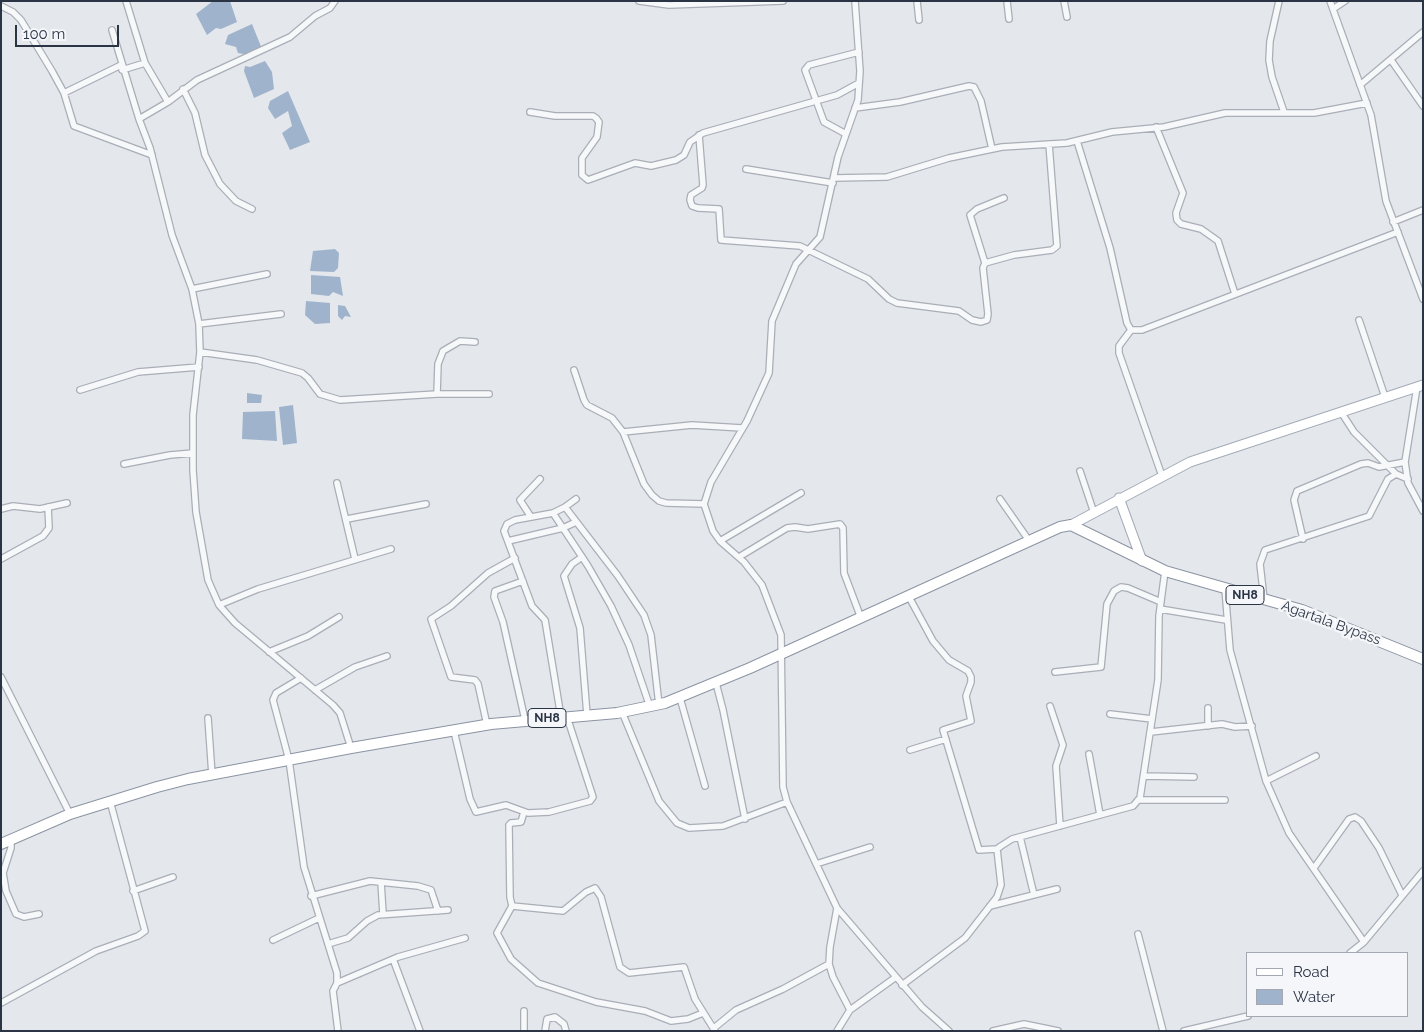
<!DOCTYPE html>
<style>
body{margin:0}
#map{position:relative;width:1424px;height:1032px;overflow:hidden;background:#e4e7ec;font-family:Raleway,sans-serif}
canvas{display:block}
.frame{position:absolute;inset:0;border:2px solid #2b3445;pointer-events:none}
.legend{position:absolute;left:1246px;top:952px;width:162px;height:65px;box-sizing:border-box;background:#f4f6f9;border:1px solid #a4a8b1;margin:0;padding:6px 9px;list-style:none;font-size:15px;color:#2b3445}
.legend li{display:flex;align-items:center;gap:10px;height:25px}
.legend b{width:25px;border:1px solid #a4a8b1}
.scale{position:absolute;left:15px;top:25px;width:104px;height:22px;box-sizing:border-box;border:2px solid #2b3445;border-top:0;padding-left:6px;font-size:15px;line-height:18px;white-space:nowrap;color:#2b3445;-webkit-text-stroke:4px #f4f6f9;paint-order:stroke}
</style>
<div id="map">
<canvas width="1424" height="1032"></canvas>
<div class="frame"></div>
<ul class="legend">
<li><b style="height:6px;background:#fff"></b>Road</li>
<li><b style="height:14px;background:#9fb4cc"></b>Water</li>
</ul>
<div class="scale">100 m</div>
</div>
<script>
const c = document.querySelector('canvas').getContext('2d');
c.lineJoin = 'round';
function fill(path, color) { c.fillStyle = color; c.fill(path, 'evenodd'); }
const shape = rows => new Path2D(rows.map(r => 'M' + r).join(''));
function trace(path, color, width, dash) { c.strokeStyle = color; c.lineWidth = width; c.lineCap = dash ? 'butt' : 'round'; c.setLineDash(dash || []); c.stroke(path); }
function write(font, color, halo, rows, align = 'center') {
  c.font = font + ' Raleway,sans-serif'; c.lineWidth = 5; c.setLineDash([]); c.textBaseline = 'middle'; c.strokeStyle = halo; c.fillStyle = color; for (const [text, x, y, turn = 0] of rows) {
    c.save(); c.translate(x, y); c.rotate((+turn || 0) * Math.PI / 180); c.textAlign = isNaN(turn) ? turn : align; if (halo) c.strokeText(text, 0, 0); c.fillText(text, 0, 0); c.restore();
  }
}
const water = shape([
 [213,1,230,1,237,22,221,29,216,28,207,35,196,14],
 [252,24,262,49,249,55,238,53,236,47,225,44,228,35],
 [265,61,272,72,274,89,254,98,244,71,245,66,250,67],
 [288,91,310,142,290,150,282,133,292,126,288,111,275,119,268,108,270,101],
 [335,249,339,253,338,268,334,272,310,271,313,251],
 [311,275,340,277,343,296,333,292,329,296,311,294],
 [306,301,330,303,330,323,315,324,305,315],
 [338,305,345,306,351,317,345,316,342,320,338,316],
 [247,393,262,395,261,403,247,403],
 [293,405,297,443,283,445,279,407],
 [275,411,277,441,242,439,243,412]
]);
const street = shape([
 [126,1,145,63,168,102],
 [335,1,330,8,315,16,290,37,197,80,168,102,139,119,150,148,172,235,192,289,199,324,200,352,193,415,193,470,196,512,208,580,219,605,235,623,333,705,340,713,351,748],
 [639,1,669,5,783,1],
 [855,1,860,71,858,100,838,157,820,237,796,264,772,321,769,373,747,421,711,482,704,504,713,531,720,541,744,562,762,585,781,635,783,787,787,802,837,908,922,1007,949,1031],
 [917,1,919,20],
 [1007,1,1009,19],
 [1064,1,1067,17],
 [1279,1,1270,41,1269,60,1272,77,1284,112],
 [1330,1,1371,115,1386,201,1423,299],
 [1,6,13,12,21,20,52,71,64,93,74,126,152,155],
 [1333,9,1345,1],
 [112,30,139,119],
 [1391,60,1423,106],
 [122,70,145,63],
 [1360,85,1423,32],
 [183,89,195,113,205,155,220,184,236,201,252,209],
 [64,93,121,65],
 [855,108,900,102,969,86,974,87,981,101,992,149],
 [530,112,555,116,593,116,596,118,599,122,597,137,582,158,582,175,588,180,635,163,651,166,676,160,684,155,690,142,703,133,837,95,859,83],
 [1156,127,1183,193,1176,213,1177,220,1181,224,1201,229,1218,241,1235,294],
 [846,134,824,122,805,70,809,65,859,52],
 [699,135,703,185,702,188,691,195,690,200,692,206,698,208,719,209,721,240,800,246,868,279,889,299,897,303,959,311,972,320,981,322,987,320,988,314,983,268,985,263,1014,255,1052,250,1057,246,1049,144],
 [1077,141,1110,248,1127,323,1131,330,1142,330,1398,232],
 [746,169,833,183],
 [834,178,887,177,949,158,1002,147,1067,143,1112,132,1164,127,1225,113,1314,113,1367,103],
 [1393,222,1423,210],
 [985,263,970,215,977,209,1004,198],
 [192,289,267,274],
 [1359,320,1385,397],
 [199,324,281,314],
 [1131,330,1119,346,1119,353,1162,476],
 [200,352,257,360,302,373,308,378,320,394,340,400,437,394,489,394],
 [574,370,584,400,587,405,612,418,623,432,644,484,652,495,659,501,666,503,704,504],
 [1417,387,1405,462,1408,483,1423,511],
 [80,390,138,372,199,367],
 [437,394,438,364,443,351,460,341,475,342],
 [1341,412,1354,432,1396,474,1408,479],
 [623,432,692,425,742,428],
 [124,464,170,455,193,453],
 [1080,471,1094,513],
 [337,483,355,559],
 [1000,499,1030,542],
 [565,507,618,576,644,615,651,635,659,705],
 [1,509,13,506,40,509,67,503],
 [553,513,588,566,611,606,629,645,650,707],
 [531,517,520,500,540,479],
 [347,519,426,504],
 [1303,539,1294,500,1297,491,1361,464,1368,463,1379,467,1405,462],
 [508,541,563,528,576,522],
 [720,541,801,493],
 [582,557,572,564,564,576,580,628,587,715],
 [739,557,787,528,795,527,808,529,840,524,843,528,844,573,861,618],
 [1,559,43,536,49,528,48,507],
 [523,581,495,591,494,597,503,622,525,720],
 [1225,589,1230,650,1266,781,1289,833,1364,942],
 [909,597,933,641,949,660,968,671,971,677,971,682,966,696,971,721,943,730,979,850,997,849],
 [1264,599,1260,564,1265,550,1369,516,1388,479,1396,474],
 [219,605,258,589,391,549],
 [1160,609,1226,620],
 [269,652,308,636,339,617],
 [1055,672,1101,667,1107,604,1114,591,1121,587,1128,588,1161,602],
 [1,677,70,814],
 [301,678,276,693,273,700,289,760,304,867,337,973,337,983,333,991,338,1031],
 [716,683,723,710,745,819],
 [315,690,355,667,387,656],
 [680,698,705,786],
 [1050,706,1063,745,1056,766,1060,826],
 [1208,708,1208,726],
 [622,712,659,801,677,823,689,828,723,826,787,802],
 [1110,714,1152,719],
 [561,717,545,620,532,606,504,531,507,524,515,520,553,513,565,507,576,499],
 [208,718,212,775],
 [487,725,478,684,475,680,451,677,431,619,451,606,488,573,515,558],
 [454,731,470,799,476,812,506,805,528,813,549,812,590,801,593,797,567,717],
 [1151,732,1222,724,1235,727,1252,726],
 [910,750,946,739],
 [1089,754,1100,815],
 [1144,776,1194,777],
 [1266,781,1316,756],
 [1138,800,1225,800],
 [524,812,521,822,511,823,509,825,510,897,512,906,563,911,586,892,595,888,601,897,620,967,629,973,684,967,695,999,715,1031],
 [1020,837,1034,895],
 [11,840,11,848,3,873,6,891,16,914,24,917,39,914],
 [816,864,870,847],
 [1314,868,1349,819,1355,817,1361,821,1379,848,1402,895],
 [381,882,383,914],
 [133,891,173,877],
 [311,896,370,881,418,886,431,890,438,911],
 [512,906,497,933,511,959,538,983,596,1002,645,1011,671,1021,688,1019,703,1013],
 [990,906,1057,889],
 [837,908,830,947,829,964,833,977,850,1010],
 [1138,934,1163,1031],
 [273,940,319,918],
 [328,944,348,938,367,921,378,915,448,910],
 [1350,953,1364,942,1423,871],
 [393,959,420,1031],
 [337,983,398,957,465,938],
 [902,985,965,938,997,897,1001,885,997,849,1001,846,1012,839,1133,806,1140,798,1158,680,1159,616,1165,571],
 [1,1003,96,951,138,936,145,931,110,801],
 [714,1028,736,1010,783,989,829,964],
 [524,1031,524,1011],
 [545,1031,547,1019,555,1017,564,1024,566,1031],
 [837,1031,850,1010,896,977],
 [993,1031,1024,1024,1058,1031],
 [1184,1031,1248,1016]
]);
const primary = shape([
 [1119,498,1142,561],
 [1071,525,1190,462,1423,385]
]);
const highway = shape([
 [1,844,70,814,157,787,188,779,351,748,491,724,617,713,665,703,750,668,1060,527,1071,525,1165,571,1302,610,1423,659]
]);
const shields = [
 [1245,595,38],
 [547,718,38]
];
const shieldNames = [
 ["NH8",1245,595],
 ["NH8",547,718]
];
const streetNames = [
 ["Agartala Bypass",1331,623,20]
];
fill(water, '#9fb4cc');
trace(street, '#a9aeb7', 8);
trace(primary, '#a3abb8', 11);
trace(highway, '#8b94a3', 12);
trace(street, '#f7f8fa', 5.5);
trace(primary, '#fff', 9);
trace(highway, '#fff', 10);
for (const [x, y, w] of shields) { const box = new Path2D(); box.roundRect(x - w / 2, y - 9.5, w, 19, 4); c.fillStyle = '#f4f6f9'; c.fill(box); trace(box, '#2b3445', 1); }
write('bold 12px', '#2b3445', null, shieldNames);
write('14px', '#2b3445', '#f4f6f9', streetNames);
</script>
